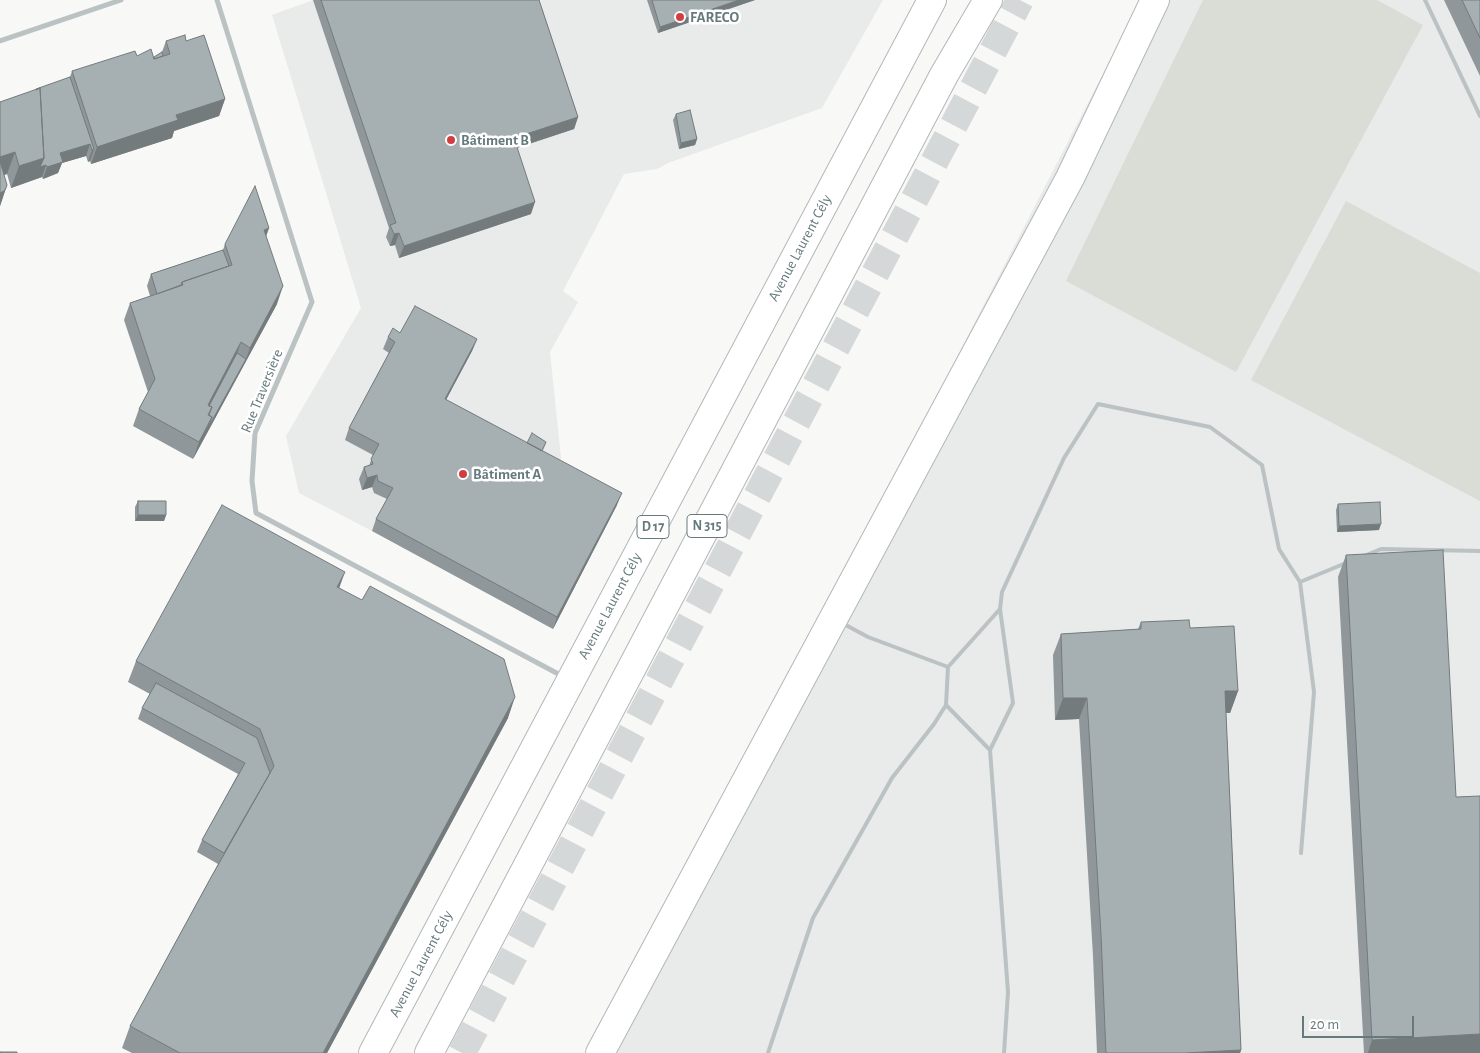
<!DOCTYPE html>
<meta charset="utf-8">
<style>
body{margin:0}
#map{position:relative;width:1480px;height:1053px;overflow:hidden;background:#f8f8f6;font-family:"Alegreya Sans",sans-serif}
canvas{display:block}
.scale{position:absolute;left:1302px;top:1016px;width:112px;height:22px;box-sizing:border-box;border:2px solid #667a7e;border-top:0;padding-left:6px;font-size:15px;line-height:18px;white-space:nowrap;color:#667a7e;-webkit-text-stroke:4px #fff;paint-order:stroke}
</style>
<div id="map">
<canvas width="1480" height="1053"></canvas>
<div class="scale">20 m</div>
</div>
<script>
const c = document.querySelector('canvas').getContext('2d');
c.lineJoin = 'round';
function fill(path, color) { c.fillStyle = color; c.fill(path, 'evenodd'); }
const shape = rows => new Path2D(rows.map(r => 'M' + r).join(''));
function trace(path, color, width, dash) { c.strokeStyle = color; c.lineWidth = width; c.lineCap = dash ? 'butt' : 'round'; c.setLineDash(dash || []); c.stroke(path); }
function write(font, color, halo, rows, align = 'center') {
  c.font = font + ' "Alegreya Sans",sans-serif'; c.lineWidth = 5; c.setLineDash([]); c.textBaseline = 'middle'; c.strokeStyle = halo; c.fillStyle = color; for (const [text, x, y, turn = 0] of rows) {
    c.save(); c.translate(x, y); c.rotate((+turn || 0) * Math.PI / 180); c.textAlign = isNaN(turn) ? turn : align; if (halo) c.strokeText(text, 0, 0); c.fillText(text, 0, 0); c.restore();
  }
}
const built = shape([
 [313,0,883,0,822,108,668,163,657,169,624,174,563,291,578,302,550,352,563,477,617,505,553,629,372,531,299,493,286,436,361,308,272,15],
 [1141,0,1480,0,1480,1053,598,1053]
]);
const green = shape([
 [1203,0,1377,0,1423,25,1236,372,1066,281],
 [1346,201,1480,273,1480,501,1251,380]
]);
const highwayTunnel = shape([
 [462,1053,1020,0]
]);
const lane = shape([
 [1425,0,1480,116],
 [1364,556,1381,549,1480,551],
 [842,623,868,637,948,667,1000,609,1002,592,1064,458,1098,404,1210,427,1262,465,1279,549,1300,582],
 [946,705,990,750,1008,992,1004,1053],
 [990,750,1013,703,1000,609],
 [1301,853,1314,692,1300,582,1346,563],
 [768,1053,813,918,892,778,934,724,946,705,948,667]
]);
const street = shape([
 [217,0,312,302,255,433,252,481,256,513,564,677],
 [0,41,121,0]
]);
const primary = shape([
 [373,1053,932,0],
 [600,1053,1070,178,1155,0]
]);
const highway = shape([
 [429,1053,944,75,988,0]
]);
const wall = shape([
 [313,0,539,0,578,117,574,129,517,148,531,214,399,258,395,245,390,246,386,237,389,228],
 [647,0,755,0,658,33],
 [1444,0,1480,0,1480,76],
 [166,41,186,41,225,99,219,116,174,131,172,138,91,164,90,161,88,162,86,156,62,163,58,173,43,179,42,177,11,188,7,174,4,175,6,188,0,206,0,102,36,90,70,77,72,71,137,56,154,57,162,52],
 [676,114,697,139,695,145,679,149,673,120],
 [269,228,266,236,277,304,193,459,133,426,139,409,148,392,124,320,130,303,150,296,147,286,151,274,223,250,225,244],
 [400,333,477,339,472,351,446,400,527,443,546,442,542,451,617,505,553,629,372,531,376,519,387,499,374,493,372,487,362,490,359,479,364,467,369,466,373,455,345,440,349,428,389,353,383,349,388,337],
 [138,501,166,515,164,521,135,521,135,507],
 [1338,504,1379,530,1337,532,1336,510],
 [1346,555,1456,797,1480,1053,1364,1053,1338,577],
 [340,588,508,718,327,1053,132,1053,122,1048,130,1026,218,864,197,852,202,840,238,774,138,719,142,708,150,694,128,682,136,661],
 [1141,622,1190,628,1238,691,1230,713,1226,713,1241,1050,1240,1053,1097,1053,1093,956,1079,719,1055,720,1053,655,1061,634,1138,629]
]);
const shadedWall = shape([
 [739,0,755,0,658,33,660,27],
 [225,99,219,116,174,131,172,138,91,164,97,147,176,115],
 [578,117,574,129,510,150,514,138],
 [697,139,695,145,679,149,681,143],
 [90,144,86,156,62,163,58,173,43,179,47,167,60,153],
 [94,149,90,161,88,162,92,150],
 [15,152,7,174,0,176,0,157],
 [44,158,46,165,42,177,11,188,19,166],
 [6,188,0,206,0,193],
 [535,202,531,214,399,258,404,246],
 [269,228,263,245,264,230],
 [399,233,395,245,390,246,394,234],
 [283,286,277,304,193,459,199,442,246,359,250,348],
 [477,339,472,351,440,411,445,399],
 [241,342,235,359,205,416,208,405],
 [377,475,372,487,362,490,367,478],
 [622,493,617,505,553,629,557,617],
 [138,515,166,515,164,521,135,521],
 [1381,524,1379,530,1337,532,1339,526],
 [345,572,337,594,337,587],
 [1225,691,1238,691,1230,713,1217,712],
 [515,697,508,718,327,1053,323,1053],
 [1063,698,1087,698,1079,719,1055,720],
 [1480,1034,1480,1053,1368,1053,1372,1040],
 [1241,1050,1240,1053,1184,1053]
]);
const building = shape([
 [321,0,539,0,578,117,514,138,535,202,404,246,399,233,394,234,390,225,396,223,321,0],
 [652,0,739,0,660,27,652,0],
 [1462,0,1480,0,1480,38,1462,0],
 [185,35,186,41,204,35,225,99,176,115,178,120,97,147,72,71,135,51,137,56,151,49,154,59,170,54,166,41,185,35],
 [162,52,163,56,154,59,154,57,162,52],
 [70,77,94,149,92,150,90,144,60,153,63,162,47,167,46,165,40,167,44,158,40,88,36,90,36,89,70,77],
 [40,88,44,158,19,166,15,152,0,157,0,102,40,88],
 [690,110,697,139,681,143,676,114,690,110],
 [0,161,7,185,6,188,4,191,0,193,0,161],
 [255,186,269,228,264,230,283,286,250,348,241,342,208,405,212,407,208,415,212,417,199,442,139,409,155,379,130,303,183,285,182,282,232,265,225,244,255,186],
 [223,250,229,266,182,282,181,285,157,294,151,274,223,250],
 [415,306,477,339,445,399,622,493,557,617,376,519,393,488,378,481,377,475,367,478,364,467,373,464,371,459,379,444,349,428,395,342,388,337,393,328,400,333,415,306],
 [237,353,246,359,208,428,212,417,209,415,212,407,209,406,237,353],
 [532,433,546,442,542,451,527,443,532,433],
 [138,501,166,501,166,515,138,515,138,501],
 [1380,502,1381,524,1339,526,1338,504,1380,502],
 [222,505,345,572,337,587,362,600,370,586,504,659,515,697,323,1053,180,1053,130,1026,209,881,274,766,260,729,136,661,222,505],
 [1443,550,1456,797,1480,796,1480,1034,1372,1040,1346,555,1443,550],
 [1189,620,1190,628,1234,626,1238,691,1225,691,1241,1050,1184,1053,1106,1053,1101,935,1087,698,1063,698,1061,634,1141,629,1141,622,1189,620],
 [156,683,257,738,270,773,224,853,202,840,245,763,142,708,156,683],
 [0,1052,17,1052,17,1053,0,1053,0,1052]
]);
const markers = [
 [680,17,5,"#d23d40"],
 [451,140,5,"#d23d40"],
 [463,474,5,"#d23d40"]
];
const shields = [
 [707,526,40],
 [653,527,32]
];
const shieldNames = [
 ["N 315",707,526],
 ["D 17",653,527]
];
const poiNames = [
 ["FARECO",690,17],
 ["Bâtiment B",461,140],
 ["Bâtiment A",473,474]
];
const streetNames = [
 ["Avenue Laurent Cély",800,248,-62],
 ["Rue Traversière",262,391,-68],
 ["Avenue Laurent Cély",610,606,-62],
 ["Avenue Laurent Cély",421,964,-62]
];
fill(built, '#e9eaea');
fill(green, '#daddd6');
trace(highwayTunnel, '#d4d8d8', 28, [28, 14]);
trace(primary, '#b2b8ba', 30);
trace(highway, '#b2b7b9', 30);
trace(lane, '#bbc2c3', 4);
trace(street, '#bbc2c3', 5);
trace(primary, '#fff', 28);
trace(highway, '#fff', 28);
fill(wall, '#8f979a');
fill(shadedWall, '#747b7d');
fill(building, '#a6b0b3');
trace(building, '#747b7d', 1);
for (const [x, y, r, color] of markers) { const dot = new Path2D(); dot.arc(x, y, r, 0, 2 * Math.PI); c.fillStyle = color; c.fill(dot); trace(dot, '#fff', 2); }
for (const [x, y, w] of shields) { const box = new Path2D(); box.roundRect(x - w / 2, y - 11.5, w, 23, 4); c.fillStyle = '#fff'; c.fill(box); trace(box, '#667a7e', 1); }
write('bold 14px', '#667a7e', null, shieldNames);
write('bold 15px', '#667a7e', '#fff', poiNames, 'left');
write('15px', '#667a7e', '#fff', streetNames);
</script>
